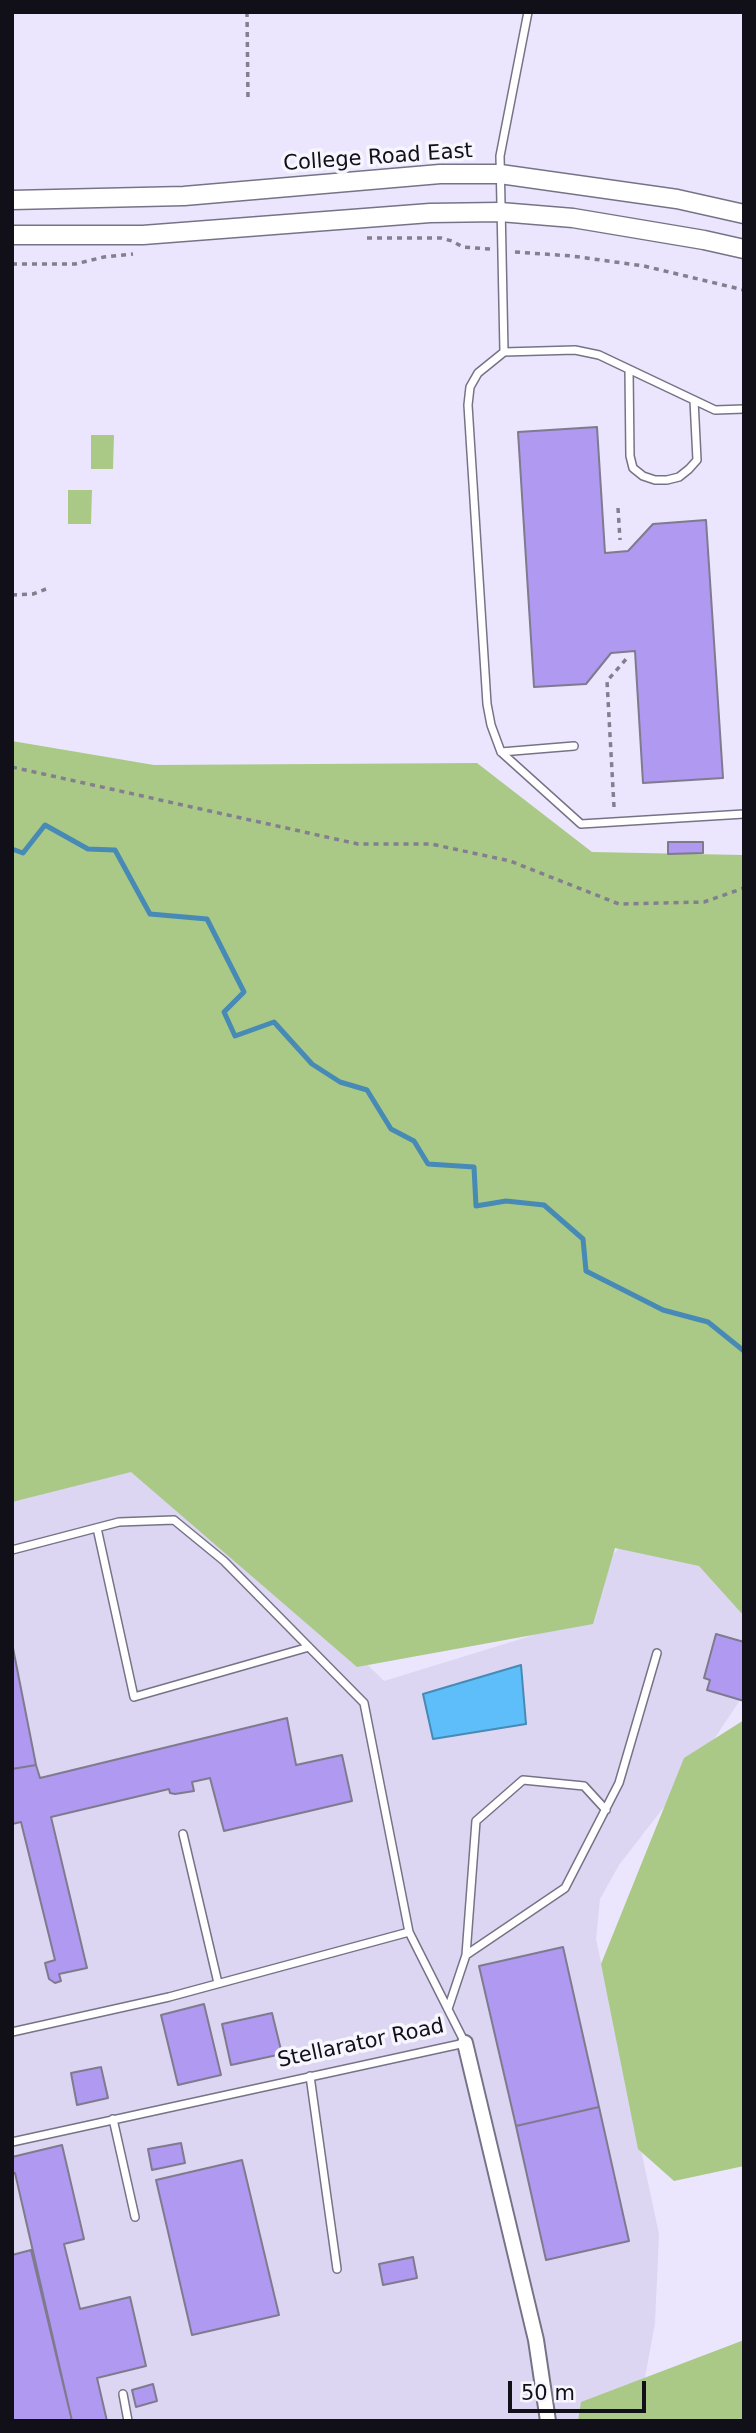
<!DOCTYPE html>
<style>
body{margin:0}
#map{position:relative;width:756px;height:2433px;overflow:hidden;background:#ebe6fd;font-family:"DejaVu Sans",sans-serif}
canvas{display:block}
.frame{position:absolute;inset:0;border:14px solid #110f17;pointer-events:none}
.scale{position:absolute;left:508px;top:2381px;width:138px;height:32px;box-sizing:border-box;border:4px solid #110f17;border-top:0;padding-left:9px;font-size:21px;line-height:24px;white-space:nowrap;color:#110f17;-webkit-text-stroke:5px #f7f6ff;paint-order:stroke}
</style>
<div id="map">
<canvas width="756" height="2433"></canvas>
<div class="frame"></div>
<div class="scale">50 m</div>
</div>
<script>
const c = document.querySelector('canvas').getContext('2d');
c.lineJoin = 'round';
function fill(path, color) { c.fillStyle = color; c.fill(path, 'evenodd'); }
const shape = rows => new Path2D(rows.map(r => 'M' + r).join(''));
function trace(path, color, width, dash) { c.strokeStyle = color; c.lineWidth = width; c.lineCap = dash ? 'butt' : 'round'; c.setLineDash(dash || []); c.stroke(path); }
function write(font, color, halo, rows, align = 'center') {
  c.font = font + ' "DejaVu Sans",sans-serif'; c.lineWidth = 7; c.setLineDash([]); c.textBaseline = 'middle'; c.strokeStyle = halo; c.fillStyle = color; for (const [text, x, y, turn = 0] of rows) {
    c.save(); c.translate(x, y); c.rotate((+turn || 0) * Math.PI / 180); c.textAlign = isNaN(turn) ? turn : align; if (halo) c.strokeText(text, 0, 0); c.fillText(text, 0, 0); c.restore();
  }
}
const built = shape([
 [12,1394,175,1475,384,1681,563,1626,585,1585,618,1549,653,1535,744,1580,744,1694,701,1759,619,1865,600,1899,596,1939,659,2234,655,2323,637,2421,12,2421]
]);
const green = shape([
 [91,435,114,435,113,469,91,469],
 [68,490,92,490,91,524,68,524],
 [12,741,154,765,477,763,592,852,744,855,744,1616,699,1566,615,1548,593,1624,357,1667,131,1472,12,1502],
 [744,1720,744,2166,674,2181,638,2149,601,1964,684,1758],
 [744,2340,744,2421,578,2421,581,2402]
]);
const water = shape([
 [521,1665,526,1724,433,1739,423,1694,521,1665]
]);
const stream = shape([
 [12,849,23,853,45,825,88,849,115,850,150,914,207,919,244,992,224,1012,235,1036,274,1022,312,1064,340,1082,367,1090,391,1129,414,1141,428,1164,474,1167,476,1206,506,1201,544,1205,583,1239,586,1271,663,1310,708,1322,744,1351]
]);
const building = shape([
 [597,427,605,553,628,551,653,524,706,520,723,778,643,783,635,651,611,653,586,684,534,687,518,432,597,427],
 [668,842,703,842,703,853,668,854,668,842],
 [716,1634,744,1642,744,1701,707,1690,710,1680,704,1678,716,1634],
 [12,1643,36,1765,12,1769,12,1643],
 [287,1718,296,1765,342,1755,352,1801,224,1831,210,1778,192,1782,194,1791,175,1794,170,1793,169,1789,51,1817,87,1968,59,1974,61,1981,55,1983,49,1979,45,1963,55,1960,21,1822,12,1824,12,1769,36,1765,40,1778,287,1718],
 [563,1947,599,2107,516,2126,479,1966,563,1947],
 [204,2004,221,2075,178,2085,161,2015,204,2004],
 [272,2013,282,2054,231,2065,222,2024,272,2013],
 [101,2067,108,2098,77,2105,71,2073,101,2067],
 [599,2107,629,2241,546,2260,516,2126,599,2107],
 [181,2143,185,2163,152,2170,148,2149,181,2143],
 [62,2145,84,2239,64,2244,80,2309,130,2297,146,2366,97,2378,107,2421,72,2421,15,2173,12,2174,12,2157,62,2145],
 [242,2160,279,2315,192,2335,156,2180,242,2160],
 [31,2250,72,2421,12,2421,12,2255,31,2250],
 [413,2257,417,2278,383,2285,379,2264,413,2257],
 [153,2384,157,2401,136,2407,132,2390,153,2384]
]);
const path = shape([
 [247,12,248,100],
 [367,238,441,238,452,241,463,247,490,249],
 [515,252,572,256,644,266,744,290],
 [12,264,75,264,104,257,133,254],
 [618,508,620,540],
 [12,595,33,594,46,589],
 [12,767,358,844,431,844,510,861,619,904,704,902,744,888],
 [614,807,607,681,627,658]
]);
const service = shape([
 [528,12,500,156,504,352,575,350,599,355,715,410,744,409],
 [504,352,478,373,470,387,468,405,487,704,491,725,501,752,581,824,744,814],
 [629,370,630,456,633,468,643,476,655,480,667,480,679,477,689,469,697,460,694,400],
 [501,752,574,746],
 [97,1528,134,1697,309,1647],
 [12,1550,119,1522,174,1520,224,1561,364,1703,409,1932,465,2043,12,2142],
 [183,1834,218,1983],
 [466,1955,476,1821,523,1780,584,1786,606,1810],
 [448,2009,466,1955,565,1888,619,1783,657,1653],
 [12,2032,169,1997,409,1932],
 [310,2076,337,2269],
 [113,2119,135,2217],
 [123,2394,128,2421]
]);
const minor = shape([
 [465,2043,536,2340,548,2421]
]);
const tertiary = shape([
 [12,200,184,196,440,174,500,174,677,199,744,214],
 [12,235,143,235,430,213,500,212,573,218,704,240,744,249]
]);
const streetNames = [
 ["College Road East",378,158,-4],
 ["Stellarator Road",361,2044,-12]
];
fill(built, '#dcd6f2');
fill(green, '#aac987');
fill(water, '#5ebef9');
trace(water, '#478ab5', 2);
trace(stream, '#478ab5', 5);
fill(building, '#b099f0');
trace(building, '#7f7a8e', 2);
trace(service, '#777387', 10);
trace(minor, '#777387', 18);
trace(tertiary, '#777387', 21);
trace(path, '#837f8f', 3.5, [5, 5]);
trace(service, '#fff', 7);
trace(minor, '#fff', 14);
trace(tertiary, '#fff', 18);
write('21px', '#110f17', '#f7f6ff', streetNames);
</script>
